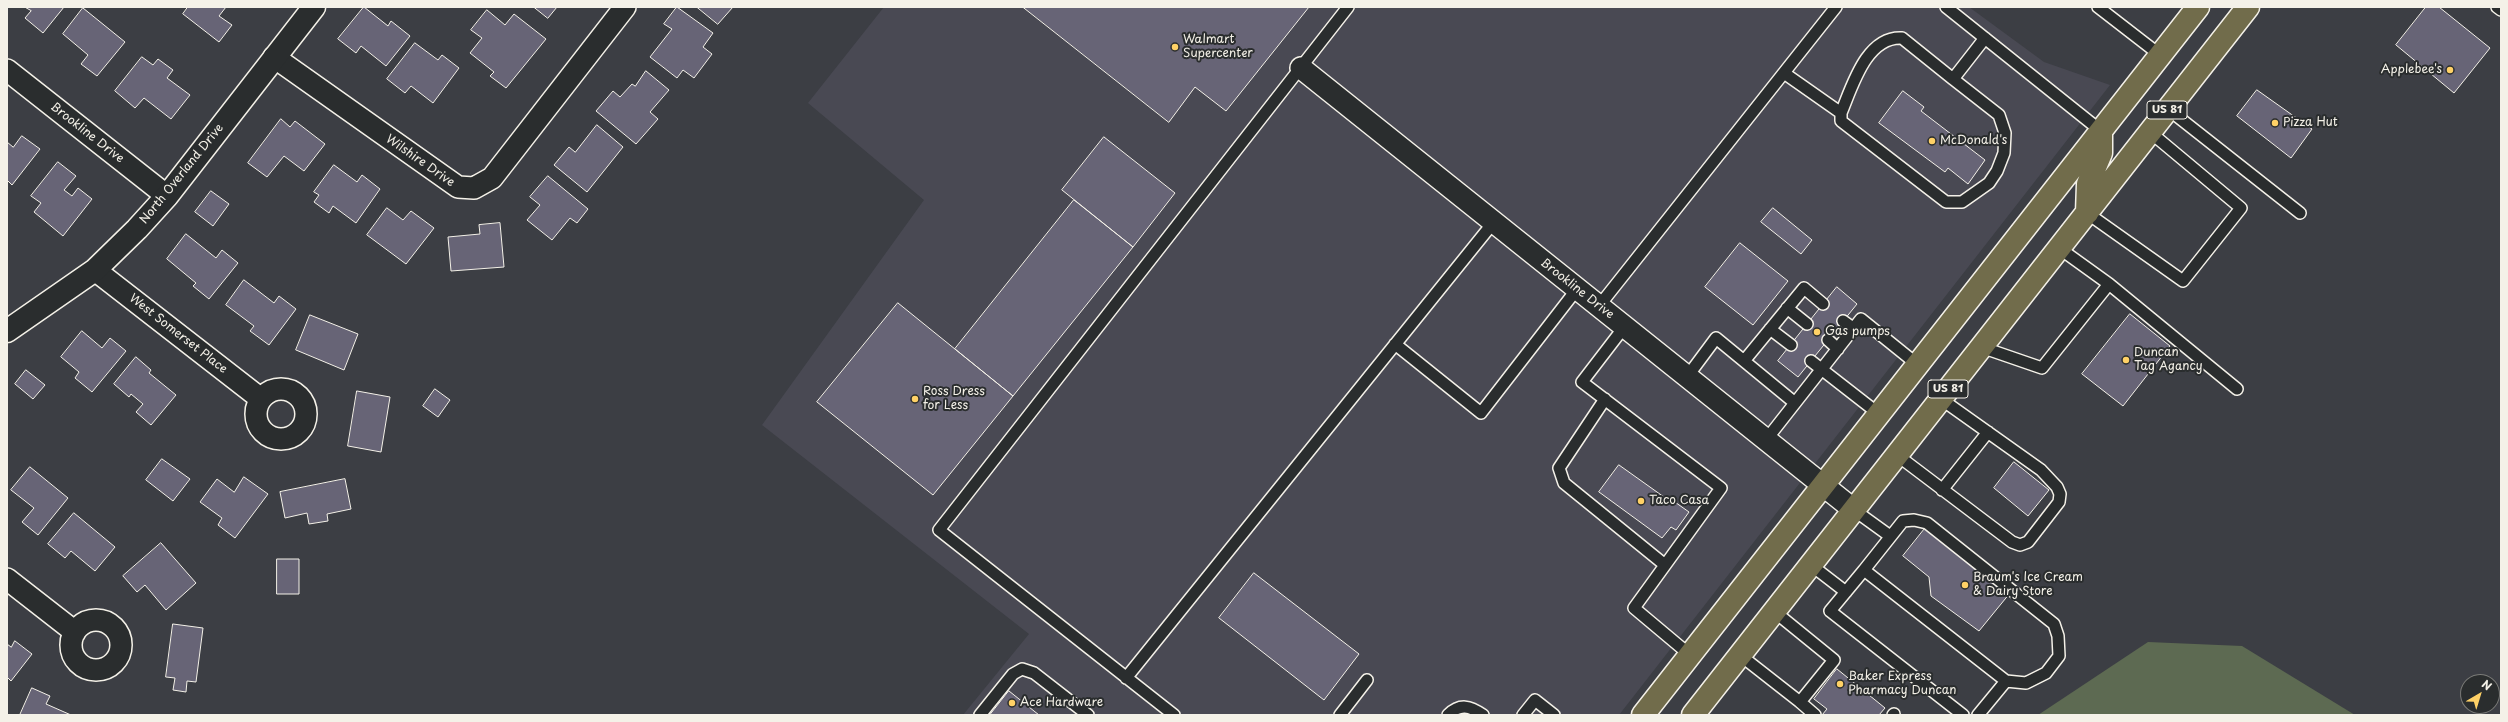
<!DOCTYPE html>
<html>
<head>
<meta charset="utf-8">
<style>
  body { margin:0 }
  #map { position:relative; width:2508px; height:722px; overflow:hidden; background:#3c3e44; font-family:"Playpen Sans",sans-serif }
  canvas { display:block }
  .frame { position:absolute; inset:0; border:8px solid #f4f1e8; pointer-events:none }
  .north { position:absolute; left:2460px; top:674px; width:40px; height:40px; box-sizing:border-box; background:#2a2d2e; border:1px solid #7b7b78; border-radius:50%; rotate:38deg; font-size:11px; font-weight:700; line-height:16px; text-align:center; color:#f4f1e8 }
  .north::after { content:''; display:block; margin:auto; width:14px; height:18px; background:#ffd166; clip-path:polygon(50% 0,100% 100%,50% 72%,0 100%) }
</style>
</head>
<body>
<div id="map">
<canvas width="2508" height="722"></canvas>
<div class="frame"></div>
<div class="north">N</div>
</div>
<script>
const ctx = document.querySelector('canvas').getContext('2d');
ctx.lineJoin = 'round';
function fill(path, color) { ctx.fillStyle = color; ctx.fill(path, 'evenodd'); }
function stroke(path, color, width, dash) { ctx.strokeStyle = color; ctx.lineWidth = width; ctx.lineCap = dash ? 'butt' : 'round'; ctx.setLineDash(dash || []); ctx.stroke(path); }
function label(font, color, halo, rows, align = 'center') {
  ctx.font = font + ' "Playpen Sans",sans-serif'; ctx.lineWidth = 4; ctx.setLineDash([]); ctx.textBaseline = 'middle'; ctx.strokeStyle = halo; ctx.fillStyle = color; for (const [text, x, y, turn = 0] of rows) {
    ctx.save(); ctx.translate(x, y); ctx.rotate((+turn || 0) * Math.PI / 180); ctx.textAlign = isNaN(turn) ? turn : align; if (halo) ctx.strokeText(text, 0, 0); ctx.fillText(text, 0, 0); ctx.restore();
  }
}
fill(new Path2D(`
  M884,7H1969L2044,62L2110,85L1619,715H963L1029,634L762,425L924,200L808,103Z`), '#494953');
fill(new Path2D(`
  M2148,642L2242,646L2355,715H2038Z`), '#5d6a52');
const building = new Path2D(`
  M25,7H64L43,33L25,18L31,11Z
  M188,7H226L219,16L232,25L219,42L183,14Z
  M364,7L388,26L391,21L410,36L386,66L361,46L356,53L338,39Z
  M534,7H557L548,18Z
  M677,7L713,33L703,47L712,54L694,78L683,70L677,78L650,57L672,29L664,24Z
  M697,7H733L718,24Z
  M1023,7H1309L1226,111L1195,87L1169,122Z
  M2426,7H2439L2490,48L2454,93L2396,45Z
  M83,8L125,42L97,76L81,64L88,55L63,34Z
  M487,10L505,25L514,14L546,39L506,88L490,76L494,72L470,53L482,38L471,30Z
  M415,43L438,60L442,55L459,68L433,103L411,86L405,93L387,79Z
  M142,57L153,65L158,59L173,70L167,78L190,95L171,119L144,98L135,108L115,91Z
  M646,71L669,90L650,112L658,119L636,144L596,111L613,91L620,97L632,84L635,86Z
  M2257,90L2312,129L2291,158L2237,116Z
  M1903,91L1924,107L1921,111L1985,160L1968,184L1948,168L1945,172L1879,123Z
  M281,119L290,127L295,121L325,144L304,171L284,156L267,177L248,163Z
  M597,125L623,147L587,192L554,165L569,147L575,152Z
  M22,136L40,149L12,185L7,180V142L13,147Z
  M1104,137L1175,193L1133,247L1062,190Z
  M58,162L76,176L64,190L72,196L78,188L92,199L63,236L34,212L41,203L31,196Z
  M334,165L357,182L362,175L380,189L356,223L333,206L329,213L314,202L319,195L314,192Z
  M548,176L588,209L577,223L570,218L552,240L527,220L540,205L530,197Z
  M211,191L229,204L213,226L195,212Z
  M1074,200L1133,247L1013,396L955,349Z
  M387,208L403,220L411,211L434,228L406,264L367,235Z
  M1773,208L1812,240L1801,254L1761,222Z
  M500,223L504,267L451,271L448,237L480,234L479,225Z
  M186,234L216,258L222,250L238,263L209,299L193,286L196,283L167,259Z
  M1740,243L1788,281L1753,325L1705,287Z
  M244,280L274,303L279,296L296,309L269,345L250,331L254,326L226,305Z
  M1837,287L1857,304L1798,377L1778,361Z
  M898,303L1013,396L933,495L817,402Z
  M2130,314L2170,346L2123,406L2082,374Z
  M310,315L358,334L344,370L296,350Z
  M82,331L102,348L110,338L126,351L92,392L75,378L79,372L61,357Z
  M136,357L151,370L149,373L176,395L151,425L136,412L143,404L131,394L129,397L114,384Z
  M26,370L45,385L33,399L15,384Z
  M435,389L450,400L438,417L423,406Z
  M357,391L390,397L381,452L348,446Z
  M162,459L190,479L173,501L146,480Z
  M2014,462L2049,490L2028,516L1994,488Z
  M1619,465L1671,502L1672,500L1689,512L1676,530L1671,527L1662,538L1599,492Z
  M30,467L68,498L38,535L22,522L34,508L11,490Z
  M244,477L268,494L235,538L218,525L222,518L200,502L217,479L234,492Z
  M345,479L351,509L327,514L328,521L309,524L307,513L285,518L280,492Z
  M74,513L115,547L95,571L71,551L65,558L48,544Z
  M1927,526L2010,593L1979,631L1931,596L1929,577L1903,556Z
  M161,543L196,583L166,610L145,585L137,592L123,576Z
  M277,559H299V594H277Z
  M1254,573L1359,654L1324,700L1219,618Z
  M173,624L203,628L196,682L187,681L186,692L173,690L175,678L166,677Z
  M15,641L32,654L11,681L7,677V644L11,647Z
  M1837,669L1885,708L1879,715H1822L1827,709L1814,699Z
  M32,688L50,696L46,704L71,715H20Z
  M1009,691L1039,715H990Z`);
fill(building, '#676476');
stroke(building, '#f4f1e8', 1);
const lane = new Path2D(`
  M1946,7L2101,131
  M2098,7L2160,55
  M2497,7L2501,10
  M1784,73L1841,113
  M1953,79L1999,115L2005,133L2004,153L1997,171L1989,183L1962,202H1946L1841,121V113C1852,87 1866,36 1902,38L1953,79L1985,38
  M2168,109L2300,213
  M2087,213L2183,281L2241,208L2150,132
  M2109,284L2237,389
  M1599,306L1836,7
  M1787,308L1807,324
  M1843,321L1854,329
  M1625,326L1582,382L1721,488L1634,608L1690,655
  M1770,329L1791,345
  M1828,340L1838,349
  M1395,344L1481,413L1577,289
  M1981,347L2042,368L2109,284L2059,248
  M1744,361L1804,288L1823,304
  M1811,361L1879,414
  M1687,377L1716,338L1795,403
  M1605,399L1559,468L1564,483L1665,565
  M1766,440L1861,319L1918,365
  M1897,455L2012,542L2020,545L2028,542L2059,502L2060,494L2057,487L2041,470L1941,399
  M1942,490L1988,432
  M1854,510L1890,536
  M1914,520L1927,523L2054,624L2058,636L2059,656L2046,673L2026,683L2006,681L1864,570L1903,521Z
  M1811,565L1846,592
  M1864,570L1830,611L1963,715
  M1740,655L1800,702L1834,660L1775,612
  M1126,678L1493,223
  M1800,702L1815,715
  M980,715L1013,674L1022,669L1034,673L1088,715
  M1174,715L939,530L1348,7
  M1340,715L1367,680
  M1448,715C1460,703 1470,706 1483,715
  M1523,715L1535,700L1554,715
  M1893,715L1894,714
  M1978,715L2006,681`);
const street = new Path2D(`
  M274,57L458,187L474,188L492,178L625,7
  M1301,68L1854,510
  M7,70L167,196
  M95,270L261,399
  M256 414a25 25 0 1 1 50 0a25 25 0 1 1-50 0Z
  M7,579L75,632
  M71 645a25 25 0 1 1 50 0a25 25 0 1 1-50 0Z`);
const secondary = new Path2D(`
  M7,331L95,270L137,229L167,196L314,7`);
const primary = new Path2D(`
  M2087,213L2088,184L2101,153V131
  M1643,715L2198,7
  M1693,715L2248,7`);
stroke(lane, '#f4f1e8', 14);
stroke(street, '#f4f1e8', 24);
stroke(secondary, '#f4f1e8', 25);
stroke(primary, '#f4f1e8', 25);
stroke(lane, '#2a2d2e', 11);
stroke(street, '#2a2d2e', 21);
stroke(secondary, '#2a2d2e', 22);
stroke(primary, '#716c4b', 22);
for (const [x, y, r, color] of [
  [1175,47,4,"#ffd166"],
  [2450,70,4,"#ffd166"],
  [2275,123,4,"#ffd166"],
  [1932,141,4,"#ffd166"],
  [1817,332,4,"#ffd166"],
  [2126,360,4,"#ffd166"],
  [915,399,4,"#ffd166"],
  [1641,501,4,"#ffd166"],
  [1965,585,4,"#ffd166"],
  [1840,684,4,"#ffd166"],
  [1012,703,4,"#ffd166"]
]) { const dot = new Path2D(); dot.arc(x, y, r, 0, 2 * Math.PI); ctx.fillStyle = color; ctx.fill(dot); stroke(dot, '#2a2d2e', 1.5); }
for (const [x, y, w] of [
  [2167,110,40],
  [1948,389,40]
]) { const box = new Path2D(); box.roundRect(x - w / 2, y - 9, w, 18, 3); ctx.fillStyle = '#2a2d2e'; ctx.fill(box); stroke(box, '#f4f1e8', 1); }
label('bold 11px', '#f4f1e8', null, [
  ["US 81",2167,110],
  ["US 81",1948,389]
]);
label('12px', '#f4f1e8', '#2a2d2e', [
  ["Walmart",1183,40],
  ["Supercenter",1183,54],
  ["Applebee's",2442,70,"right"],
  ["Pizza Hut",2283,123],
  ["McDonald's",1940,141],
  ["Gas pumps",1825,332],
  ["Duncan",2134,353],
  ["Tag Agancy",2134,367],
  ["Ross Dress",923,392],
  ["for Less",923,406],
  ["Taco Casa",1649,501],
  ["Braum's Ice Cream",1973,578],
  ["& Dairy Store",1973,592],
  ["Baker Express",1848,677],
  ["Pharmacy Duncan",1848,691],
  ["Ace Hardware",1020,703]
], 'left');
label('12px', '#f4f1e8', '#2a2d2e', [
  ["Brookline Drive",87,133,38],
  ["Wilshire Drive",420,161,35],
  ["North Overland Drive",182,174,-51],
  ["Brookline Drive",1577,289,38],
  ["West Somerset Place",178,334,38]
]);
</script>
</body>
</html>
